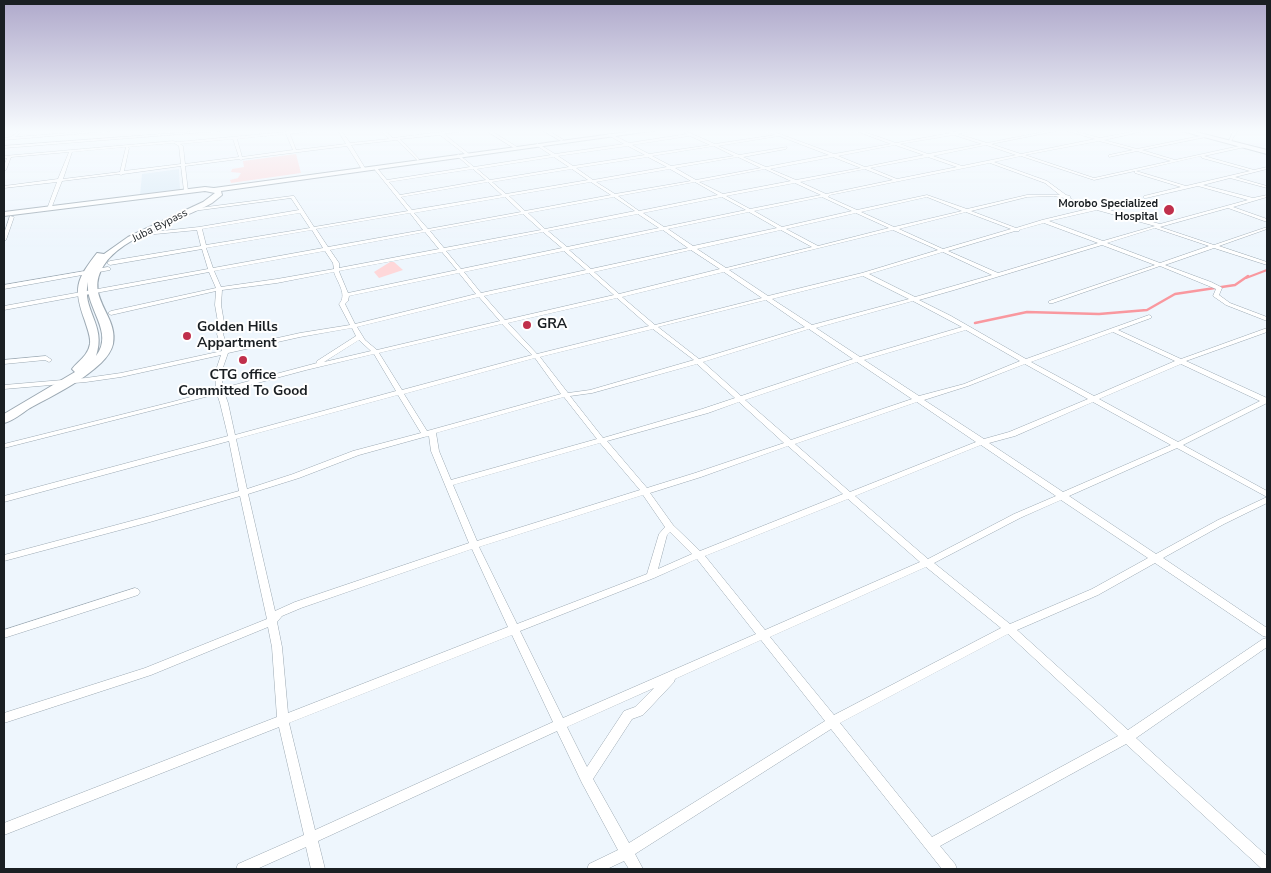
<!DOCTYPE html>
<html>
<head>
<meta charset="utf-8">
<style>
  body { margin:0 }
  #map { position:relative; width:1271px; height:873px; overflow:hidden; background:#eef6fd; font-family:"Nunito Sans",sans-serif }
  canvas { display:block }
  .frame { position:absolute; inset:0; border:5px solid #1a1f23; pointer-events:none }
</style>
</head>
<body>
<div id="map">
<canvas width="1271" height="873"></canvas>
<div class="frame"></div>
</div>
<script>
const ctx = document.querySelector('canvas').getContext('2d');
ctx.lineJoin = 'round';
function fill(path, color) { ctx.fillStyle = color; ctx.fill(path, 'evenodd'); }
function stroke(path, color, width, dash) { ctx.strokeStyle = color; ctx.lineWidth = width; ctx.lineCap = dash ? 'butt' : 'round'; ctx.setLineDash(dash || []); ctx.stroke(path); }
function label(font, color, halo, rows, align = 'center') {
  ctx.font = font + ' "Nunito Sans",sans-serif'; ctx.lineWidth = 4; ctx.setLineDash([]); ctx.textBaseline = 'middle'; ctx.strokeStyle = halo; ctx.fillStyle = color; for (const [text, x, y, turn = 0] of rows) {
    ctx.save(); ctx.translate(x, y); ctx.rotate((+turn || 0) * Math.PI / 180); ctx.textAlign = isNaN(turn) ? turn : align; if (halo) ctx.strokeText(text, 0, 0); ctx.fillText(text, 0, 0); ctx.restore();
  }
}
fill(new Path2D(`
  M179,169L180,190L140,195L142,174Z`), '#daebf7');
fill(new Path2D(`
  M296,154L301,173L231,183L230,180L238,178L241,173L231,172L232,169L244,167L243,161Z
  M390,262H394L403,270L379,278L374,272Z`), '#fed7d9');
stroke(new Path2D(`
  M1246,278L1267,270`), '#f9989f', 2);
stroke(new Path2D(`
  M975,323L1027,312L1099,314L1147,310L1175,294L1235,285L1248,276`), '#f9989f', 2.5);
const minor = new Path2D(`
  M4,130H15L4,132Z
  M20,130H24L15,137L106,130H122L4,140V138L11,137Z
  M215,130H232L4,148V146Z
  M306,130H320L290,134L296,150L346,144L338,131L340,130H341L350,143L389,139L380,130H384L393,138L440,132L470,130L444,134L469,154L466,155L440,135L400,139L419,159L418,161L397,140L351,145L365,168L363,169L361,168L347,146L243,159L241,160L239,159L185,166L188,191L186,192L184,191L181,166L123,174L121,175L119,174L62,181L51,209L49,210L47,209L57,182L4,188V186L58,179L69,152L11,157L6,170L4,171V166L7,158H4V156L173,141L177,142ZM286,134L293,150L242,157L237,139ZM233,139L239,157L185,164L183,146L180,144ZM174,143L179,146L181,164L124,171L129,148L128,147ZM126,147L120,172L63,179L72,152Z
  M485,130H490L517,147L514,148Z
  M542,130H547L564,140L561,141Z
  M678,130H683L715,144L775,135L764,130H769L834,154L891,144L853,130H859L896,143L950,133L941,130H947L954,132L975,130L958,134L987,143L1053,130H1061L991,144L1021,154L1095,139L1064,130H1070L1100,138L1141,130H1149L1104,140L1137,149L1205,135L1206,137L1142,150L1175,160L1244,145L1245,147L1204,156L1254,170L1267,167V169L1235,177L1267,186V188L1230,178L1203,185L1253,198L1267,195V197L1233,207L1267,219V222L1228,208L1160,227L1214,245L1267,227V229L1219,246L1267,262V265L1214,248L1165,265L1211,282L1221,287L1222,288L1219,295L1230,303L1267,317V321L1226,305L1213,296L1216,289L1160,266L1053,303H1049V301L1155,265L1102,245L954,290L919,300L951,316L1026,359L1149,315L1151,316V318L1118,330L1181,359L1267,328V332L1186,361L1267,398V403L1183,445L1267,491V497L1177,448L1069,496L1156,554L1218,520L1267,497V503L1224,524L1163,558L1267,628V637L1263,636L1155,563L1098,595L1017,630L1128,730L1263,639L1267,638V647L1136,738L1267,856V869H1262L1126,744L940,846L955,864L957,869H942L831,729L635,854L643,869H629L624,861L607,869H587L589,864L618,850L582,783L557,731L318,841L325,869H311L306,847L257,869H236L238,864L304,835L279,727L4,835V823L277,717L272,647L268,627L151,675L4,723V713L145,668L267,619L240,496L150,522L4,561V555L150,516L239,491L229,441L4,502V496L228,436L220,403L217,394L4,448V444L172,402L216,390L215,373L221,355L121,377L86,382L4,389V385L86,378L121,373L222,351L217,334L219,328L215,305L216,291L111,315L108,313L111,311L216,288L209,272L4,310V306L208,269L202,249L110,265L107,263L110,261L201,246L197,230L145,235H143V233L199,227L299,210L291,198L193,211H191V209L292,196H294L314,227L408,211L375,170V168H377L387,180L470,167L457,156L458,154L474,167L551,155L536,145L537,143L555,154L624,144L608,135L609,133L629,143L687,134ZM954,135L982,144L928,154L900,144ZM690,136L710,145L649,154L632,145ZM779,136L829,155L766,167L743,157L786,149L787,147L739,155L718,146ZM1099,141L1133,150L1109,155V157L1137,151L1171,161L1094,178L1025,155ZM895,145L924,155L865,167L838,156ZM986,145L1016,155L962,166L933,156ZM628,146L645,155L573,166L558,156ZM714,146L734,156L671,166L652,156ZM1021,156L1094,180L1135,171V173L1181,187L1144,196V198H1146L1198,186L1248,200L1160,224L1073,200L1070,198V196L1066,195L1047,181L994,162ZM1201,156L1202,158L1250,171L1186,186L1136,171ZM554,157L569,167L490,180L477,169ZM648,157L667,167L593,180L576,168ZM738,157L761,168L696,180L675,168ZM833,157L861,168L796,180L770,169ZM928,157L957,167L897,179L870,168ZM990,163L1045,183L1060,195H1027L967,209L927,195L857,210L828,197L830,195ZM473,169L486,180L400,195L389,182ZM572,169L588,180L506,194L492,182ZM670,169L691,181L615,194L596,182ZM765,169L791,181L723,194L699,182ZM865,169L893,180L826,194L800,182ZM488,182L502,195L412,210L401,197ZM591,182L611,195L525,211L509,196ZM695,182L718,195L639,211L618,196ZM795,183L821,195L750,209L726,196ZM1054,196L1064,198L1069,202L1092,208L1042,220L1016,228L971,211L1027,197ZM505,197L521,212L428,229L414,213ZM614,197L635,211L545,229L528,213ZM722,197L746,210L664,227L643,213ZM822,197L852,211L782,227L754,211ZM927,197L962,211L894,227L861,212ZM1097,210L1155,226L1103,241L1049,221ZM749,212L777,228L693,246L668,229ZM966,212L1011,229L943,249L899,229ZM300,213L310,228L206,245L202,229ZM410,213L423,230L328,247L316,229ZM856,213L889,228L818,246L786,229ZM523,214L541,230L444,248L430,231ZM638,214L659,228L567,247L548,231ZM1044,223L1098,243L998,273L948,251L1015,231H1019V230ZM1155,228L1209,246L1160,263L1107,243ZM312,230L323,248L213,268L206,248ZM663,230L688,248L591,269L569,250ZM781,230L812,247L726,268L697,249ZM893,230L938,250L862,273L768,296L729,270ZM425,232L439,249L339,268V263L330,250ZM543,232L562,248L461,269L446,251ZM691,250L720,269L619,294L594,272ZM325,251L333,263L334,269L277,279L221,287L214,271ZM564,251L586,270L481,293L464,272ZM442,252L457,270L348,293L340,274L339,271ZM943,252L992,275L915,297L869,274ZM334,272C337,282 348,295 339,304L350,325L300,333L228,349L223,334L225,328L221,305L222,290L277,283ZM724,272L762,298L655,325L622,297ZM459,273L476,294L355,324L345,304L348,301L349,296ZM589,273L614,295L505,320L484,296ZM863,276L909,299L812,325L772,299ZM479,297L500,321L377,350L365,340L357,327ZM617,298L649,326L537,354L508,323ZM766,300L805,327L699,359L658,327ZM913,301L962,327L860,357L816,328ZM502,324L532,355L402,390L379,353ZM352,328L356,336L317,361L316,362L317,363L223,388L221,373L228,353L300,337ZM653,329L694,360L590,390L568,393L540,357ZM809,329L853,359L741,396L703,362ZM966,330L1020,361L964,384L919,396L864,360ZM1113,332L1175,361L1094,396L1031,362ZM359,340L371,351L324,362ZM374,354L396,391L235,435L228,403L224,392L306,370ZM535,358L561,394L427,431L404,394ZM857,362L912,399L791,440L745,400ZM697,364L735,398L702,409L603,438L570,396L592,393ZM1025,364L1088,399L1009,432L984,439L924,400L968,386ZM1181,364L1260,401L1178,442L1099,399ZM398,395L421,433L353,451L293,474L247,489L236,439ZM564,397L597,439L451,480L439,451L436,433ZM739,402L784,443L695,473L647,488L607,441L708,413ZM917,402L976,442L850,492L795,444ZM1093,402L1171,445L1063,492L989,443L1015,436ZM429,436L431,451L469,543L295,602L275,611L248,494L299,478L359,455L424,437ZM600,443L640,490L477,541L453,485ZM981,445L1056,496L1014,514L928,559L855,496ZM788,446L843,494L700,551L673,525L650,493L701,477ZM643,495L665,527L659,534L647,574L517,624L479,547ZM848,499L920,562L765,630L705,556ZM1061,500L1148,558L1092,589L1010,624L934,563L1020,518ZM670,532L692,554L658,569L667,535ZM472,549L508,627L288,713L282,647L277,622L282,616L301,608ZM697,559L756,634L563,718L520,631L654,578ZM926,567L1001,628L834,715L770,637ZM1008,634L1118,736L932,837L840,723ZM512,635L553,722L315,830L289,723ZM761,640L825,721L629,843L593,779L632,719L643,715L674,682L675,679ZM654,688L635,707L624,711L587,767L567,727Z
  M1234,130H1238L1230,143H1228Z
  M10,216L14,217L6,240L4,241V234Z
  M108,267L110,268V270L4,289V285Z
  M46,356L52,360L51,361L49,362L45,360L4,364V360Z
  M135,588L138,589L140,592L138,595L4,638V630Z`);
const primary = new Path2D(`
  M642,130H658L221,191L222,195L212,203C182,220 122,236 104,265C83,297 119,315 113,344C111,352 106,358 101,363C81,382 54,395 30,408C22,413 13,421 4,423V414L75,372L72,369C78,361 88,356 90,344C91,337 87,328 85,321C73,288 76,280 97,253L104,254L128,237L203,202L215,193L205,191L4,216V212L205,187L214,188ZM88,282C85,308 115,332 96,356C107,325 81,310 88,282Z
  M1178,130H1188L1267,150V154Z`);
stroke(minor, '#9ca9b3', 1);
stroke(primary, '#9ca9b3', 2);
fill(minor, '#fff');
fill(primary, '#fff');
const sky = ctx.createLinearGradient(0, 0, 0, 252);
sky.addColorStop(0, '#afa9cb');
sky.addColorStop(0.52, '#f7fbfe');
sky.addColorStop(1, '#f7fbfe00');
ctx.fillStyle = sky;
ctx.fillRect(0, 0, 1271, 252);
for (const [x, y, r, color] of [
  [1169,210,6,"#c02f4b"],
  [527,325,5,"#c02f4b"],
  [187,336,5,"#c02f4b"],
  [243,360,5,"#c02f4b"]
]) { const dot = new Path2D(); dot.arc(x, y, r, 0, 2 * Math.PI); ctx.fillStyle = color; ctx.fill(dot); stroke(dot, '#fff', 2); }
label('bold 11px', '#1a1f23', '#fff', [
  ["Morobo Specialized",1158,204],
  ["Hospital",1158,217]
], 'right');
label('11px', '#1a1f23', '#fff', [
  ["Juba Bypass",160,226,-27]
]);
label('bold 14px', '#1a1f23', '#fff', [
  ["GRA",537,325],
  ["Golden Hills",197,328],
  ["Appartment",197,344],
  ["CTG office",243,376,"center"],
  ["Committed To Good",243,392,"center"]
], 'left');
</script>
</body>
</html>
